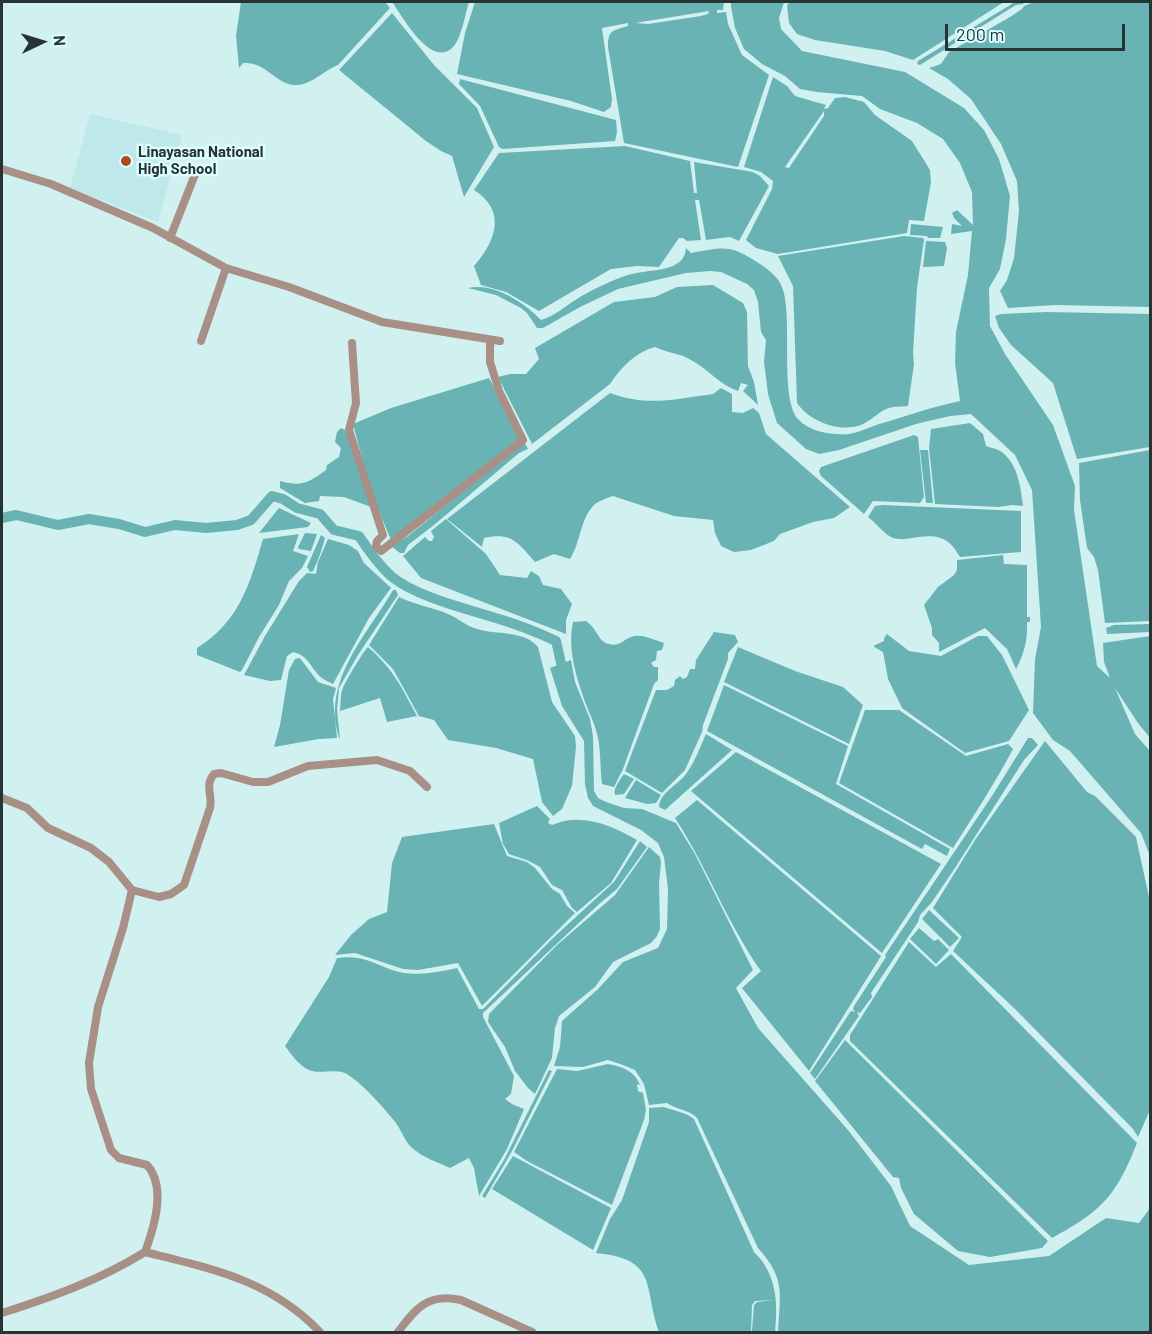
<!DOCTYPE html>
<html>
<head>
<meta charset="utf-8">
<style>
  body { margin:0 }
  #map { position:relative; width:1152px; height:1334px; overflow:hidden; background:#d1f1f1; font-family:Barlow,sans-serif }
  canvas { display:block }
  .frame { position:absolute; inset:0; border:3px solid #273434; pointer-events:none }
  .north { position:absolute; left:12px; top:12px; width:60px; height:60px; -webkit-text-stroke:4px #defeff; paint-order:stroke; rotate:86deg; font-size:16px; font-weight:700; line-height:24px; text-align:center; color:#273434 }
  .north::after { content:''; display:block; margin:auto; width:21px; height:27px; background:#273434; clip-path:polygon(50% 0,100% 100%,50% 72%,0 100%) }
  .scale { position:absolute; left:945px; top:24px; width:180px; height:27px; box-sizing:border-box; border:3px solid #273434; border-top:0; padding-left:8px; font-size:18px; line-height:21px; white-space:nowrap; color:#273434; -webkit-text-stroke:4px #defeff; paint-order:stroke }
</style>
</head>
<body>
<div id="map">
<canvas width="1152" height="1334"></canvas>
<div class="frame"></div>
<div class="north">N</div>
<div class="scale">200 m</div>
</div>
<script>
const ctx = document.querySelector('canvas').getContext('2d');
ctx.lineJoin = 'round';
function fill(path, color) { ctx.fillStyle = color; ctx.fill(path, 'evenodd'); }
function stroke(path, color, width, dash) { ctx.strokeStyle = color; ctx.lineWidth = width; ctx.lineCap = dash ? 'butt' : 'round'; ctx.setLineDash(dash || []); ctx.stroke(path); }
function label(font, color, halo, rows, align = 'center') {
  ctx.font = font + ' Barlow,sans-serif'; ctx.lineWidth = 5; ctx.setLineDash([]); ctx.textBaseline = 'middle'; ctx.strokeStyle = halo; ctx.fillStyle = color; for (const [text, x, y, turn = 0] of rows) {
    ctx.save(); ctx.translate(x, y); ctx.rotate((+turn || 0) * Math.PI / 180); ctx.textAlign = isNaN(turn) ? turn : align; if (halo) ctx.strokeText(text, 0, 0); ctx.fillText(text, 0, 0); ctx.restore();
  }
}
fill(new Path2D(`
  M90,114L182,135L158,222L70,188Z`), '#bee8e9');
fill(new Path2D(`
  M241,2H385L390,8L338,65C324,70 311,86 295,85C275,84 266,61 243,63L239,68L236,36Z
  M392,2H469C466,12 461,38 454,46C432,71 403,17 392,2Z
  M475,2H724L723,10H717V13L726,12L728,24L742,55L769,75L738,167L624,143L608,47C608,29 613,31 628,26V23L602,28L612,99L611,107L604,112L571,101L457,74L465,33ZM709,11L708,14L701,16L648,24L635,23Z
  M731,2H784L779,18L781,29L802,51L905,72L964,108L984,130L999,159L1010,196L1006,239L1000,269L989,288L990,326L1005,354L1053,425L1075,486L1074,510L1097,666L1110,678L1104,662L1103,643L1150,636V738L1138,723L1115,688L1135,734L1150,751V856L1141,833L1070,751L1053,740L1033,713L1035,659L1041,627L1032,490L1015,455L971,414L950,416L916,424L839,450L819,454L806,449L777,423L768,394L764,362L766,340L761,332L758,302L754,290L747,284L721,272L710,271L686,273L618,289L580,307L543,328H537L527,313L521,308L496,295L468,288C494,282 525,303 541,320C555,316 565,306 577,299C591,290 616,278 632,274C649,269 685,273 686,248L691,253C725,247 730,244 760,264C769,270 780,278 783,290C793,320 779,401 799,420C807,429 825,434 837,434C852,436 863,430 876,425C904,417 931,407 960,401L955,363L956,332L968,275L972,231L951,234L952,224L962,226L954,218L952,213L957,210L973,225L972,192L960,163L943,139L917,123L880,109L862,96L817,92L800,89L785,76L762,64L744,49L735,28L731,7Z
  M790,2H1004L913,60L885,51L815,40L797,34L789,23L787,5Z
  M1015,2H1025L1023,4L1016,5L920,65L917,64L918,61Z
  M1034,2H1150V307L1055,305L1008,308L1000,291L1007,280L1014,258L1019,211L1017,181L1001,144L971,99L948,79L929,68L941,64L949,52L1010,17L1022,9L1024,6Z
  M392,13L434,65L477,108L494,147L464,197L452,156L441,151L426,141L339,70Z
  M773,77L787,86L795,96L826,105L824,109L828,108L835,98L845,97L864,102L875,115L912,141L930,170L931,182L924,221L909,220L907,233L778,254L756,248L746,240L772,189L773,181L761,172L744,167ZM824,111V116L789,168L785,167Z
  M460,79L616,120L617,132L615,141L503,149L499,147L480,106L459,84Z
  M625,146L690,161L694,193H697L694,162L753,172L760,176L769,186L739,241L730,237L706,240L699,200H695L701,240L687,241L683,238H679L659,267L637,266L611,269L539,311L506,292L481,285L474,266C496,241 507,211 474,190L499,153Z
  M911,224L943,227L940,238H928L927,236L910,235Z
  M904,236L923,238L924,240L917,288L913,353L914,364L908,406C902,407 895,406 889,408C879,411 871,421 861,425C839,433 809,421 797,403L793,286L778,256Z
  M926,241L945,242L947,248L944,266L923,267Z
  M713,285L743,303L747,312L748,366L754,382L758,405L743,391L748,385L741,383L738,391C720,385 708,369 691,360C680,353 667,353 655,347C636,352 621,367 610,384L532,444L498,377L510,374H526L539,359L535,348L614,302L655,297L677,287Z
  M1046,312L1150,314V447L1077,459L1053,383L1011,345L999,328L995,316L1001,314Z
  M489,378L521,438L391,540L371,492L353,424L391,408Z
  M721,388L732,394V412L743,413L753,408L759,413L766,434L850,507L834,518L813,522L780,534L774,541L751,550L734,552L721,546L715,533L713,520L674,516L613,496C607,498 599,501 595,504C580,518 581,542 570,559L554,554L535,562C518,543 512,532 484,538L482,547L447,519L610,393C648,407 674,399 713,394Z
  M970,423L983,434L986,446C991,448 999,449 1003,453C1018,465 1021,489 1023,506L1012,505L998,507L935,504L929,448L931,429Z
  M341,428L347,431L371,507L344,497L320,496L319,501L305,503L280,488V481C302,487 308,483 326,470L327,465L339,457L341,448L335,442L337,432Z
  M914,435L918,437L924,497L920,503L873,501L864,514L821,476L819,471L821,467Z
  M524,442L528,449L519,453L434,525L408,545L404,553H400L391,546L408,536Z
  M920,450H928L933,503H926Z
  M1150,450V621L1105,623L1098,570L1094,557L1087,548L1080,500L1079,463Z
  M883,505L1021,511V552L960,557C948,535 935,534 912,538C905,539 900,540 893,538C884,534 876,523 868,517L875,506Z
  M279,508L311,523L308,527L259,533Z
  M446,519L486,554L500,575L527,578L531,571L539,576L543,585L561,589L572,604L566,620V634L421,578L403,556L425,537L429,541H432L434,537L431,531Z
  M305,533L317,534L311,551L299,549L298,547Z
  M299,534L293,551L308,556L302,568L289,581L279,605L259,637L242,670L240,672L197,655V648C239,622 250,584 263,539Z
  M321,535L325,538C322,549 318,561 313,571L310,572L307,567Z
  M328,539L349,545L358,551L364,563L391,588L369,618L333,684C327,681 320,678 316,672C308,662 306,655 293,652L287,656L281,680L270,681L244,675L265,636L299,581L307,573L316,574L318,562Z
  M1003,555L1004,564L1027,565V617H1030V622H1027C1028,638 1024,655 1016,669L1007,649L985,628L939,652V643L932,635V628L924,605L938,587L954,575L957,570V560Z
  M393,590H396L398,595L358,655L339,688L337,709L340,740C320,682 366,637 393,590Z
  M399,597C415,605 432,607 448,614C458,618 466,626 477,629C496,635 524,630 538,647L552,702L575,736L576,747L572,786L562,809L553,816L542,802L533,759L496,748L448,740L434,720L419,716L393,669L369,645Z
  M586,621C597,628 598,642 609,644C619,647 623,640 631,637C641,633 654,640 664,643L662,650L657,651L656,660L651,663L654,667H658V680L654,684L623,769L614,787L602,784C600,769 601,753 598,738C596,727 591,717 587,707C577,680 567,650 573,622Z
  M1150,624V632L1107,634L1106,628L1114,625Z
  M714,632L735,635L738,642L728,653V659L703,725L702,732L685,770L662,793L625,771L656,690H667L674,686L675,680L680,676L683,679L687,677L690,669H695L696,660Z
  M887,634L909,651L941,656L978,636H987L1002,655L1029,710L1009,741L965,753L902,708L888,679L883,652L873,646L884,641V638Z
  M368,647C393,669 401,686 417,716L387,722L380,698L340,711C341,704 340,694 343,688C345,682 364,650 368,647Z
  M738,647L795,671L843,687L863,705L849,744L724,682Z
  M300,658L318,682L336,688L333,699L337,738L319,739L274,747L280,725L289,670L295,659Z
  M571,660L575,682L590,719L593,736L594,791L598,798L606,802L624,808L642,809L676,823L695,854L753,970L736,988L758,1028L848,1130L891,1186L910,1226L969,1265L1049,1256L1106,1218L1139,1223L1150,1208V1332H778C780,1294 786,1279 758,1248L697,1118C688,1109 677,1110 667,1103L649,1105L644,1084L635,1070L623,1065L608,1060L583,1067L554,1066L560,1047L562,1021L598,989L623,962L658,948L667,929L668,889L664,857L658,843L641,830L593,806L588,798L585,784L584,741L562,706L550,668Z
  M724,685L848,746L836,784L950,849L947,856L925,844L922,849L707,731Z
  M865,710H899L966,756L1008,744L1013,749C995,783 974,815 953,848L839,783Z
  M706,734L732,750L665,810L659,807C660,792 678,785 686,774C695,762 700,747 706,734Z
  M1028,738H1032L1038,745L1024,760L955,868L932,902L920,915L918,922L871,993L872,997L860,1013L857,1012L859,1016L815,1079L810,1073L851,1011L855,1012L853,1009L854,1006L886,957L885,955L992,796Z
  M1045,741L1087,792L1095,796L1136,837L1150,902V1110L1138,1137L1133,1129L1015,1009L953,951L962,937L933,908L975,840Z
  M736,752L941,864L882,953L691,791Z
  M624,774L634,779L624,794L615,795C613,788 620,780 624,774Z
  M636,780L661,795L656,803L647,804L625,798Z
  M697,800L881,956L809,1071L742,988L761,971C727,923 707,867 675,818Z
  M537,806L550,819L548,823L552,825C580,812 612,825 637,840L611,883L577,912L572,908L562,890L552,885L540,867L529,861L509,854L503,844L499,823Z
  M494,824L507,856L527,862L535,868L552,889L560,894L567,906L575,913L482,1006L458,963L418,970L403,969L355,953L335,955L351,935L369,919L387,912L392,863L402,837Z
  M640,841L647,847L617,889L598,905L483,1013V1017L514,1076L511,1094L505,1099L512,1104L524,1109L507,1149L479,1196L474,1168L469,1158L450,1168C437,1162 421,1157 410,1146C404,1139 401,1130 396,1123C381,1105 366,1087 347,1074C336,1067 319,1076 307,1069C298,1064 291,1054 285,1046L329,977L337,958C361,955 371,962 392,970C413,977 435,973 457,968L479,1009H483L553,938L614,882Z
  M649,847L660,857L661,863L659,883L660,929L657,936L651,943L613,962L595,987L559,1016L555,1028L552,1058L535,1094L528,1088L515,1071L505,1047L488,1022L489,1014L557,945L615,895Z
  M929,910L959,938L950,947L922,919Z
  M919,928L934,941L938,939L949,950L936,964L910,939Z
  M909,942L936,967L951,954L1137,1143C1116,1196 1102,1211 1052,1238L850,1041V1035Z
  M845,1040L1048,1241L1042,1248L990,1257L958,1251L914,1214L901,1188L899,1178L893,1177L815,1081Z
  M608,1064C621,1066 635,1071 640,1085L637,1084L638,1091L643,1093L646,1110L644,1120L612,1205L527,1161L514,1152L557,1069L577,1071Z
  M549,1070L552,1071L512,1151L485,1198L482,1196L504,1160Z
  M664,1107C674,1111 686,1112 694,1119L754,1252C777,1274 778,1303 775,1332L752,1331L754,1305L757,1302L773,1300L755,1301L752,1305L751,1332H659C643,1287 659,1259 596,1253L610,1219L622,1200L649,1122V1108Z
  M513,1156L611,1208L593,1250L492,1189Z`), '#69b3b5');
stroke(new Path2D(`
  M2,518L16,515L58,525L89,519L119,524L145,532L175,525L206,528L237,525L251,520L272,496L283,499L297,508L320,514L334,530L359,536C368,550 378,564 391,576C416,597 468,609 499,619C519,625 537,632 556,641L564,676`), '#69b3b5', 10);
stroke(new Path2D(`
  M2,169L51,184L153,228L226,268L289,287L382,322L500,341
  M170,238L196,172
  M201,341L226,268
  M352,343L356,403L349,430L383,535L377,541L376,546L381,551L523,440L499,391L490,362V340
  M2,798L27,808L48,828L91,848L109,862L132,890L159,897L171,894L184,885L210,808C213,795 204,786 214,774L221,773L253,782H268L308,766L377,760L410,771L427,787
  M145,1252C213,1269 270,1280 320,1332
  M2,1313C52,1297 100,1280 145,1252C154,1228 167,1187 147,1165L119,1158L111,1150L91,1089L89,1063L98,1007L123,928L132,890
  M398,1332C416,1308 428,1293 461,1300L532,1332`), '#a99087', 8);
for (const [x, y, r, color] of [
  [126,161,6,"#b14a22"]
]) { const dot = new Path2D(); dot.arc(x, y, r, 0, 2 * Math.PI); ctx.fillStyle = color; ctx.fill(dot); stroke(dot, '#defeff', 2); }
label('bold 15px', '#273434', '#defeff', [
  ["Linayasan National",138,152],
  ["High School",138,169]
], 'left');
</script>
</body>
</html>
